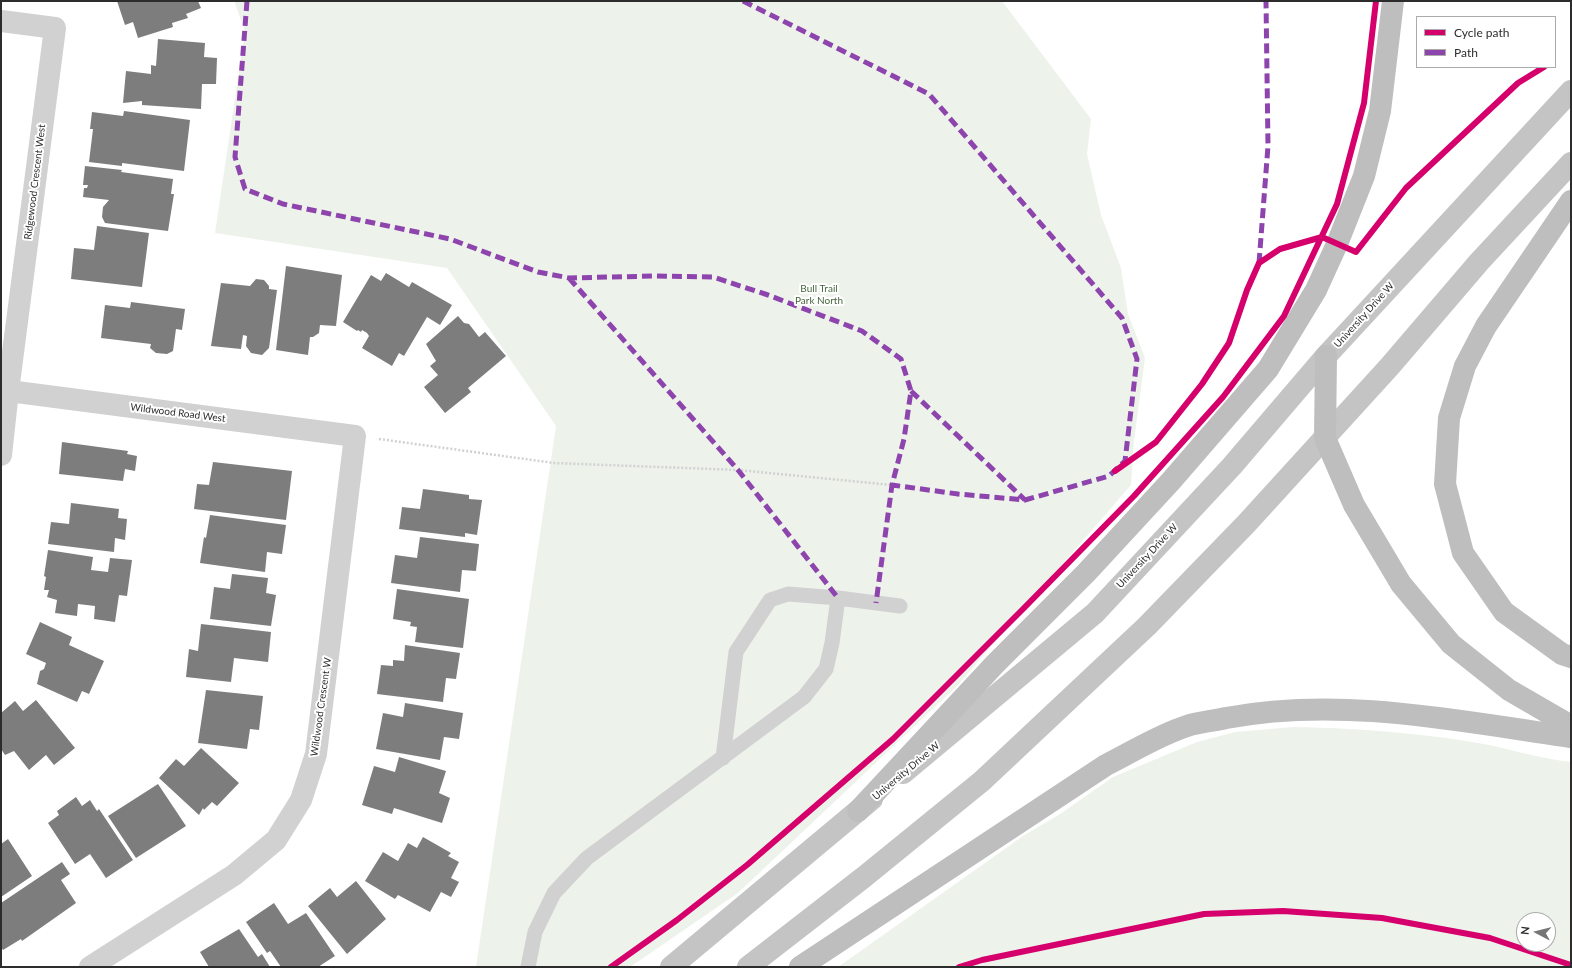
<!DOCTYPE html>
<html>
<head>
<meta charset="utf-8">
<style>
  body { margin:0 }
  #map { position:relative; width:1572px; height:968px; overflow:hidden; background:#fff; font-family:Lato,sans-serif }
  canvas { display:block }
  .frame { position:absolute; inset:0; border:2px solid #2c2c2c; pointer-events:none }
  .legend { position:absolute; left:1416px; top:16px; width:140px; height:52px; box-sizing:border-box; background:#fff; border:1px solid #ababab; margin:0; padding:5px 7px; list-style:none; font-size:12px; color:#2c2c2c }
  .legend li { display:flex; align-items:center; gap:8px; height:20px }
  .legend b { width:20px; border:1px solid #ababab }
  .north { position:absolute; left:1516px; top:912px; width:40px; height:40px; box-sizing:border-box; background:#fff; border:1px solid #ababab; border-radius:50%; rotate:277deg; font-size:11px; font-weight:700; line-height:16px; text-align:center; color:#2c2c2c }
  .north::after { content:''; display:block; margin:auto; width:14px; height:18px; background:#767676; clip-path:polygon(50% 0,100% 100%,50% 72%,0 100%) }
</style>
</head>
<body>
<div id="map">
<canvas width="1572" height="968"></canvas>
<div class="frame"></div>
<ul class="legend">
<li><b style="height:5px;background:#d6006c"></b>Cycle path</li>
<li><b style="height:5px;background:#8e44ad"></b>Path</li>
</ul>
<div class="north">N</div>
</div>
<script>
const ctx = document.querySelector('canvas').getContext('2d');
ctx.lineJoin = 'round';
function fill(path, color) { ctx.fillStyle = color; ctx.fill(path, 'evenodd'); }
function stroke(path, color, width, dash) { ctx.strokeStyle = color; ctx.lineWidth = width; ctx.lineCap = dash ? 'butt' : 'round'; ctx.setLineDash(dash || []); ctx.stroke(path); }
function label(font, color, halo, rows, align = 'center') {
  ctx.font = font + ' Lato,sans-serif'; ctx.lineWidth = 4; ctx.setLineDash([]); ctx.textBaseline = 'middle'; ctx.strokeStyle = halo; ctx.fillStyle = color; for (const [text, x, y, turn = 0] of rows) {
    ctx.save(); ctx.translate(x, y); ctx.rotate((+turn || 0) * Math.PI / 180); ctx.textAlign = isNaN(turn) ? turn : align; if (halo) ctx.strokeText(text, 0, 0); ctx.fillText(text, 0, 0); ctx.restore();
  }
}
fill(new Path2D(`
  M234,1H1002L1091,119L1087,154L1101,215L1121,268L1128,314L1145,358L1134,441L1131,485L957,686L738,893L630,967H476L556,426L447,268L215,233L245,31Z
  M1293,727C1351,728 1409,732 1466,741C1502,746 1535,758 1571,762V967H838L1023,836L1060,814L1113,777L1197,742L1235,732ZM1524,920H1548V944H1524Z`), '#edf3eb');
fill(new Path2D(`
  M117,1H198L201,8L186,14L188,18L172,23L173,27L138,38L133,22L125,25Z
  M158,39L205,43L204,57L217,58L216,84H202L201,109L142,105V101L123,103L126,71L151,74V65L156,66Z
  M124,111L190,120L184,171L122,163V166L89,162L93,129H90L92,112L123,116Z
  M85,166L122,170L121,172L173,179L171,194H174L168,231L105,223L102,217L103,207L109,200L83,197L84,188H87L88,185H83Z
  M97,226L149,233L142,287L71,279L74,248L94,250Z
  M286,266L342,275L336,326L320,325L319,333L313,337H310L308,355L276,350Z
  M386,273L409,287L412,282L452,305L440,325L427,317L404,356L399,353L392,366L362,348L369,336L367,333L362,330L361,332L358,330L357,331L343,322L371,275L381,281Z
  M256,279L264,280L269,286V289L277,290L269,348L262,355L251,353L246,346L247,336L243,335L241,349L211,346L221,283L250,286Z
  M131,302L185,309L182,330L176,329L173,351L167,354L156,353L150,348L151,344L101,338L105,305L130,308Z
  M458,316L464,323L469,324L479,337L485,332L506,356L468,388L471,392L445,413L424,387L438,375L430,366L436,361L426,344Z
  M62,442L128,451L127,454L137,456L135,471L125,469L123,481L59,474Z
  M213,462L292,471L286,520L194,509L197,484L209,485Z
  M423,489L469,495V499L482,500L477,535L465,533V537L399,529L402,507L420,509Z
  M71,503L119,509L118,518L127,519L125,540L115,538L114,552L48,544L51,522L69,524Z
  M210,515L286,525L282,554L267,552L265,572L200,563L204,537L206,538Z
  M420,537L479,544L476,571L462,570L460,592L391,583L395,555L417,558Z
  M48,550L93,557L91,570L108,572L110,558L132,560L127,596L119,595L115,622L94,619L95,606L78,604L77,616L55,613L57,600L47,597L49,590H44L46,577L44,576Z
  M232,574L268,578L266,593L276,595L271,626L210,619L214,587L230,589Z
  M397,589L469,599L463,648L415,642L417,627L410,626L411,622L393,619Z
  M40,622L72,637L69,645L104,661L89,694L82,691L77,702L37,684L40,671L44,669L46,663L26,654Z
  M201,624L271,632L268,662L234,658L231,682L186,677L189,649L198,651Z
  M405,645L460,653L456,679L446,678L443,702L377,694L381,665L393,666V660L404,661Z
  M206,690L263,696L259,730L250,729L247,749L198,743Z
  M36,700L75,748L54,765L46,755L29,770L14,751L5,755L1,749V713L15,701L23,711Z
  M405,703L463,713L459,739L444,737L440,760L376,749L383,713L403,717Z
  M201,748L239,783L217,806L212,802L204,810L203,808L199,815L159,778L176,759L184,766Z
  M399,757L446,771L439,793L450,798L442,823L394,808L392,814L362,805L374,766L395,772Z
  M158,784L186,826L136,858L108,816Z
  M76,797L82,806L90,800L97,811L99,809L133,860L106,878L90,854L75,864L48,823L59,815L57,811Z
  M423,837L451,853L448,856L459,862L451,878L459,882L451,897L441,892L430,912L398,895L395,899L365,881L383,852L398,861L408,843L417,848Z
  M8,839L32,876L1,897V844Z
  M62,862L70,874L61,880L76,903L22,941L21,939L3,950L1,947V903Z
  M356,881L386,919L347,954L308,906L330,888L337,897Z
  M274,903L288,924L306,913L335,956L318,967H281L270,951L267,953L246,922Z
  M239,929L258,957L262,954L270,967H209L200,952Z`), '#7d7d7d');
stroke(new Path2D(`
  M379,439L554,463L738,470L892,485`), '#d1d1d1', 2.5, [2, 2]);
stroke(new Path2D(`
  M723,758L736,652L770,600L788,594L838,598L900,606
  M528,967L535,932L554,893L587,858L804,697L826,669L832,643L838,598`), '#d1d1d1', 15);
stroke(new Path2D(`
  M1,21L55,28L8,391L1,455
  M1,390L355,436L316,754L301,800L276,840L234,875L90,967`), '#d1d1d1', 22);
stroke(new Path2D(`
  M903,773L1095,613L1232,466L1326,356L1571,91
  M671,967L872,799
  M748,967L864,877L982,781L1147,626L1246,524L1390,366L1479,262L1571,163`), '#c4c4c4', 22);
stroke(new Path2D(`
  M1571,201L1486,326L1465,366L1449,418L1445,484L1463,553L1504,612L1562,654L1571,657
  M1326,356L1325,438L1354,505L1401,584L1451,644L1509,690L1571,726
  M858,811L995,664L1086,573L1171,481L1268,369L1316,290L1337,244L1364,176L1380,111L1393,1
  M800,967L1106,765C1132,752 1159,735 1187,726C1199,722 1213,721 1226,718C1340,696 1458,721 1571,737`), '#bebebe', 22);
stroke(new Path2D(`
  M247,1L235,157L245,189L283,204L450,239L538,272L569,278L654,276L713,277L768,295L862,331L901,359L911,391L904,439L892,485L876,603
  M743,1L929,94L1122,318L1137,359L1125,461L1109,476L1025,500L958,494L892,485
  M1259,263L1268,146L1266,1
  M569,278L738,470L838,598
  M911,391L1025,500`), '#8e44ad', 5, [10, 5]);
stroke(new Path2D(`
  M1115,471L1156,442L1202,384L1229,343L1247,290L1259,263L1280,249L1322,237L1356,252L1406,188L1518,83L1544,67
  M611,967L677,920L747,865L893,739L1023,609L1134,496L1223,397L1284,316L1337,204L1364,103L1376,1
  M959,967L982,960L1204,914L1283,911L1382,918L1490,938L1571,965`), '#d6006c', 6);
label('10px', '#2c2c2c', '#fff', [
  ["Ridgewood Crescent West",35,182,-83],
  ["University Drive W",1364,315,-48],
  ["Wildwood Road West",178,413,7],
  ["University Drive W",1147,556,-47],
  ["Wildwood Crescent W",321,707,-82],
  ["University Drive W",906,771,-40]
]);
label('10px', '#46643d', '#fff', [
  ["Bull Trail",819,289],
  ["Park North",819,301]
]);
</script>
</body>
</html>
